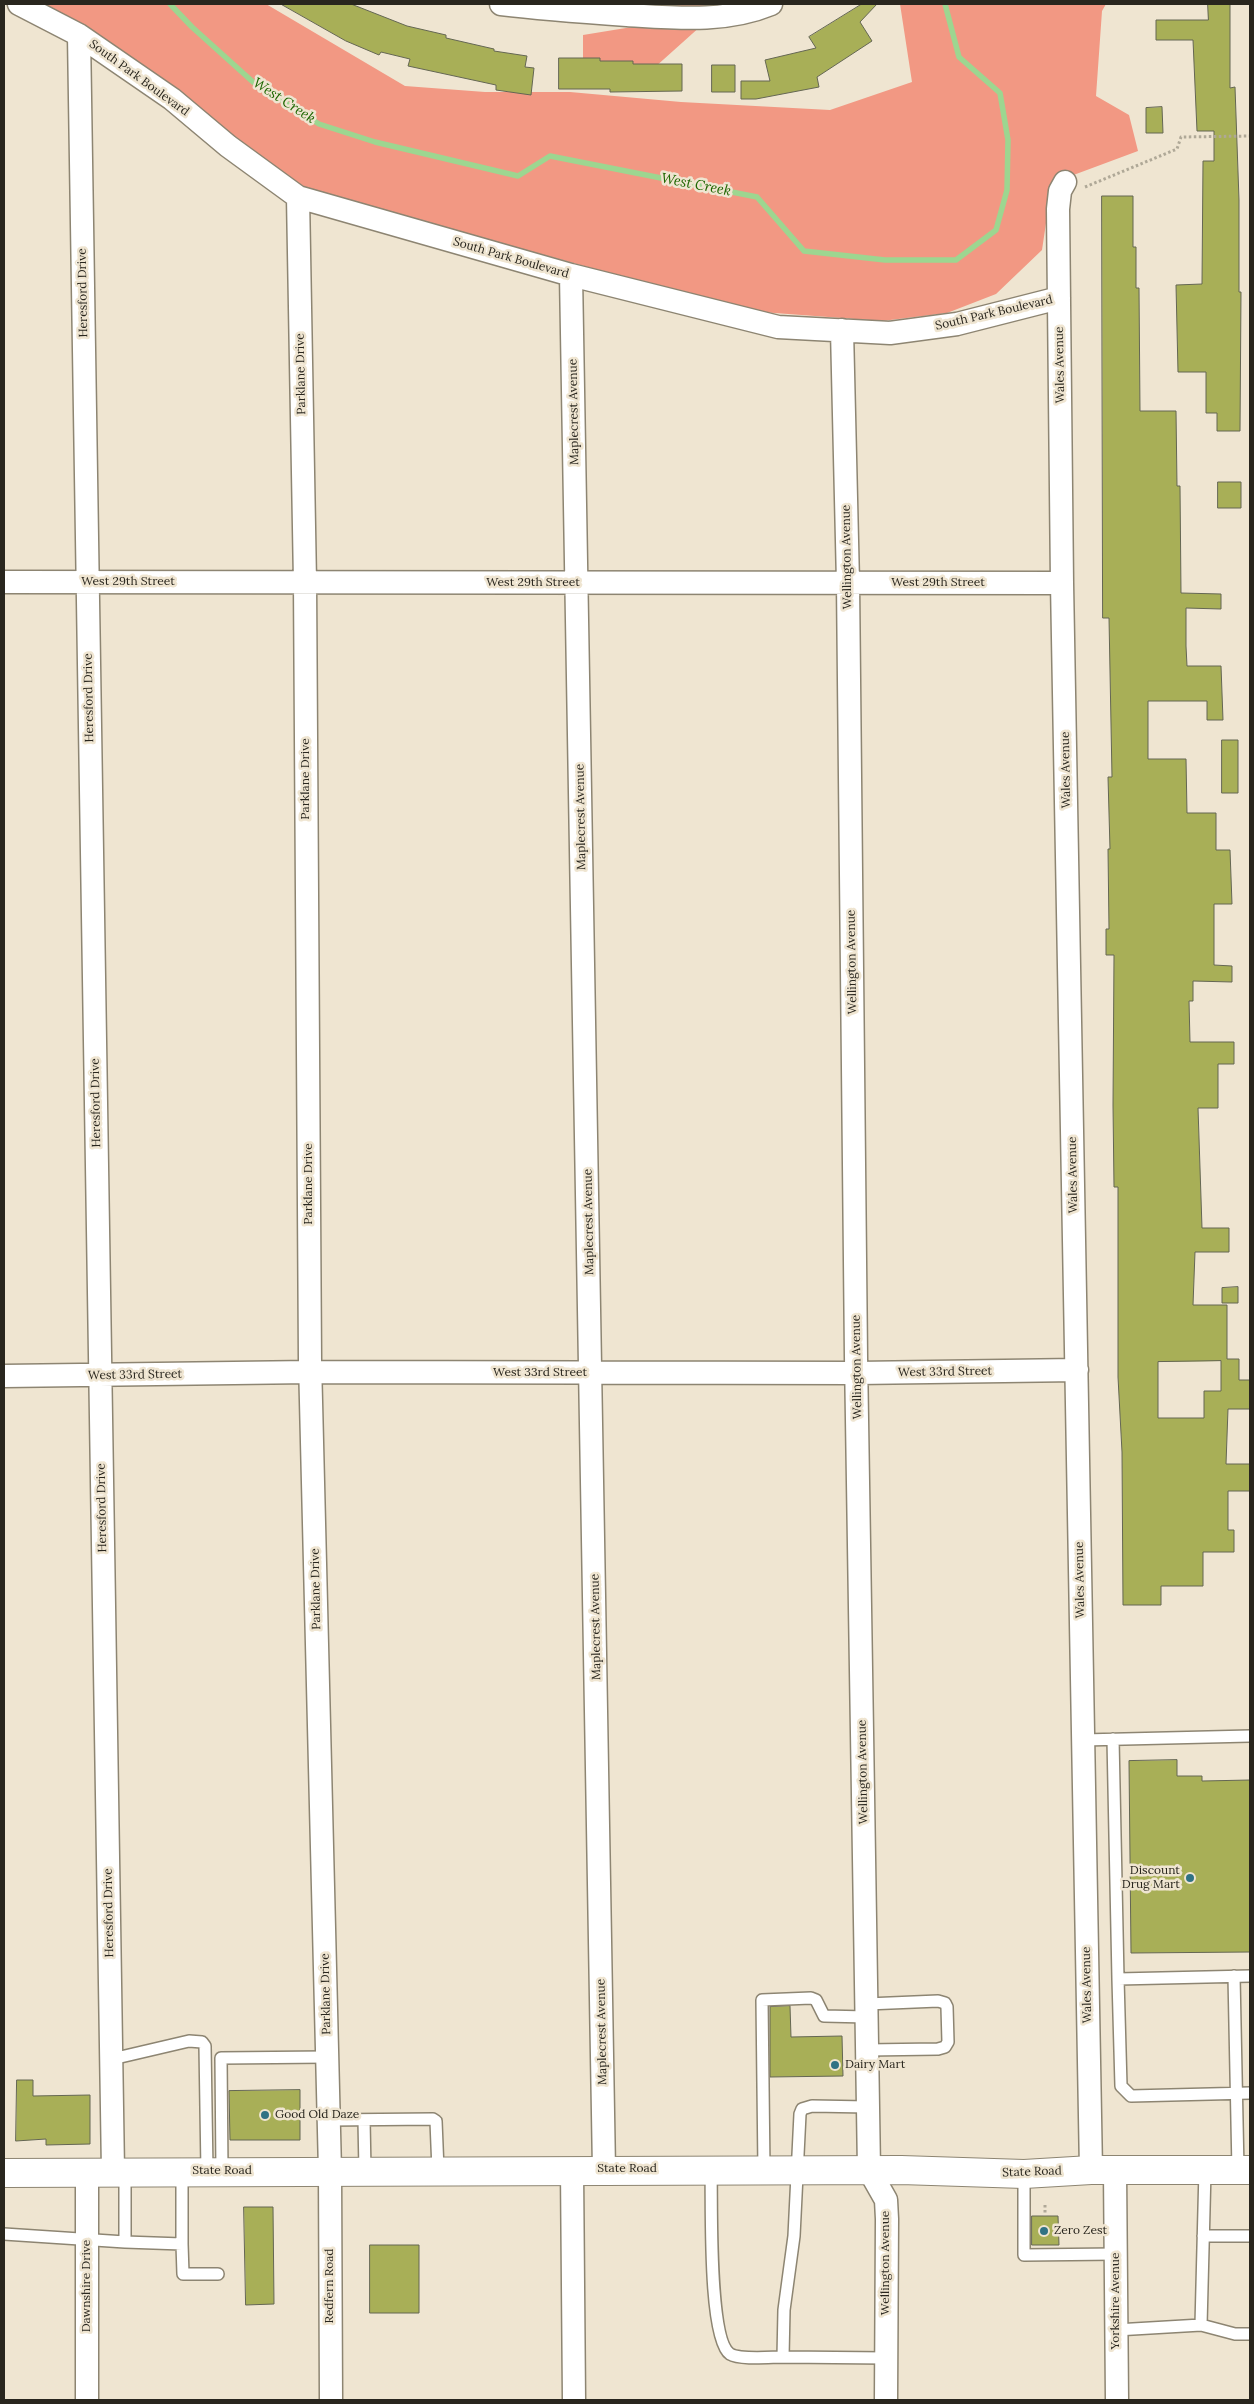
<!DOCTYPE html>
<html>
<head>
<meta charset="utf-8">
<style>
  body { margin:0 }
  #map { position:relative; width:1254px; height:2404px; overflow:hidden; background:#efe5d1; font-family:Lora,serif }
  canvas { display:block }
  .frame { position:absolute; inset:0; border:5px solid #29261e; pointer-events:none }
</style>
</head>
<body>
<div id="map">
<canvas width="1254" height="2404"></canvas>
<div class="frame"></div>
</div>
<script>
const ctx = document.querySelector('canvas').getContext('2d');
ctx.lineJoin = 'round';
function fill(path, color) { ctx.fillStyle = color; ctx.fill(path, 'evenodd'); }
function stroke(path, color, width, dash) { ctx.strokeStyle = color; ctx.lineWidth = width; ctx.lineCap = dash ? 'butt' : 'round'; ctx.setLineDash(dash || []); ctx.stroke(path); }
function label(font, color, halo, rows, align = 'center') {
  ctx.font = font + ' Lora,serif'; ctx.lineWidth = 5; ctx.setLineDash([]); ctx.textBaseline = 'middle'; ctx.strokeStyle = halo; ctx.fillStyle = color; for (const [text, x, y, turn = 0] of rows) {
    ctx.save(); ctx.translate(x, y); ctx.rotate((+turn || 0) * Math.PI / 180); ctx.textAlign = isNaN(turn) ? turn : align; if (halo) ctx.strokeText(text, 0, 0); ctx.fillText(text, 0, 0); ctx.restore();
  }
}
fill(new Path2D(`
  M47,4H266L405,86L485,92H570L681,102L830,110L912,82L900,4H1106L1102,11L1096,96L1129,115L1138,151L1052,183L1042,250L996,294L947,313L882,321L748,311L304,189L46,7Z
  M641,4H721V8L654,68L583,59V35L632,27L649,7Z`), '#f29883');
stroke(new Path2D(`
  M170,4L192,27L253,82L319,124L375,142L518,176L550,156L757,197L804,251L885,260H956L996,230L1007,190L1008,140L1000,93L959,57L945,4`), '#9dd690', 5.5);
const building = new Path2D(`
  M281,4H351L407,26L446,35V38L494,49V51L527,56L525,67L534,68L531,95L496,90V85L408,66L410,59L381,52L379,55L346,41Z
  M862,4H877L860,22L872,41L817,77L819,87L756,99H741V81H770L765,60L816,48L809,37Z
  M1208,4H1230V88L1235,87L1239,200V292H1241L1240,431H1217V413H1206V372H1178L1176,285L1202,284L1203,161H1214V131H1197L1193,40H1156V20H1208Z
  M559,58H600V61H633V64H682V91L610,92V89H559Z
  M712,65H735V92H712Z
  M1162,107L1163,133H1146V108Z
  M1102,196H1133V247H1136V288H1139L1140,411H1176L1177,486H1180L1181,593L1221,594V609L1186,608V646L1187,666H1221L1223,720H1207V701H1148V759H1186L1187,813H1216V850H1230L1232,904H1214V965L1232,966V982L1193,981V1001H1189L1190,1042H1234V1064H1218V1108H1198L1202,1228H1229V1252H1195L1193,1305H1227V1359H1239V1380H1250V1409H1228L1226,1464H1250V1491H1228V1530H1234V1552H1203V1586H1161V1605H1123L1122,1452L1118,1377V1187H1114L1113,1105L1114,955H1106V929H1109L1108,849H1110L1108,777H1112L1109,618H1103ZM1221,1361V1391H1204V1418H1158V1362Z
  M1218,482H1241V508H1218Z
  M1222,740H1238V793H1222Z
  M1238,1287V1303H1222V1288Z
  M1177,1760V1776H1202V1781L1250,1780V1952L1131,1953L1129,1761Z
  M790,2006L791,2037L842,2036L843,2076L770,2077V2007Z
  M17,2080H33V2096L90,2095V2144L46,2145V2139L16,2141Z
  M300,2090V2140H230L229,2091Z
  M244,2207H273L274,2304L246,2305Z
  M1032,2216H1058L1059,2245H1032Z
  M370,2245H419V2313H370Z`);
fill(building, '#a8af57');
stroke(building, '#646653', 1);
const service = new Path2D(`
  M1113,1739L1118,1979L1250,1976
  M1083,1740L1250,1736
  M1234,1976L1238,2170
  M1118,1979L1121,2086L1131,2096L1250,2093
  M867,2004L938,2001L945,2003L947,2007L948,2042L945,2047L938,2049L867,2050
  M112,2059L189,2041L202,2042L205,2046L207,2171
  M868,2107L812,2106L802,2109L800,2114L794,2236L784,2310L783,2357L886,2358
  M329,2120L433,2119L436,2121L438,2170
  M364,2120L365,2171
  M764,2170L762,2000L811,1998L816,2000L824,2016L867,2017
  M222,2171L221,2058L327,2057
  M711,2171C712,2202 708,2339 730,2354C740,2360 771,2357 783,2357
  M1024,2174V2255L1116,2254
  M4,2234L125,2242V2173
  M1203,2236H1250
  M125,2242L182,2244V2173
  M182,2244L183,2274H218
  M1201,2325L1235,2334H1250
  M1116,2330L1201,2325L1205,2170`);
const minor = new Path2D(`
  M19,4L79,35L172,99L228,146L298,197L571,275L778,327L890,333L957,324L1059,298
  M501,4C543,9 585,12 627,15C677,18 725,23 771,4
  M79,35L113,2171
  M1065,182L1060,191L1058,209L1062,583L1091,2170
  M298,197L305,582L310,1361L330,2171L331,2400
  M571,275L604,2170
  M842,330L848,583L856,1357L869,2170L886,2200L887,2219L886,2400
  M4,582L1062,583
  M4,1376L310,1372L857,1373L1077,1370
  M572,2170L574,2400
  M1115,2171L1117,2400
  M87,2400V2171`);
const secondary = new Path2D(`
  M4,2173L901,2170L1024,2174L1091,2170H1250`);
stroke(service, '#8d8572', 14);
stroke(minor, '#8d8572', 25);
stroke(secondary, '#8d8572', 30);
stroke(new Path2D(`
  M1085,187L1177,149L1181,137L1250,136
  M1045,2205V2216`), '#afa897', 3, [2.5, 2.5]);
stroke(service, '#fff', 11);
stroke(minor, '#fff', 22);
stroke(secondary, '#fff', 28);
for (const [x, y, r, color] of [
  [1190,1878,5,"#307284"],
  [835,2065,5,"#307284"],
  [265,2115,5,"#307284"],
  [1044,2231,5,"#307284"]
]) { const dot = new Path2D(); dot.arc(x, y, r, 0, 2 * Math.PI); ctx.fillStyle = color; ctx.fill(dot); stroke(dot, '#efe5d1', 2); }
label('12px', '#29261e', '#efe5d1', [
  ["South Park Boulevard",139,78,36],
  ["South Park Boulevard",511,258,16],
  ["Heresford Drive",83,293,-91],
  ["South Park Boulevard",994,313,-13],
  ["Wales Avenue",1060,365,-91],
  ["Parklane Drive",301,374,-91],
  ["Maplecrest Avenue",574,412,-91],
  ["Wellington Avenue",847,557,-91],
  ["West 29th Street",128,582],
  ["West 29th Street",533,583],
  ["West 29th Street",938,583],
  ["Heresford Drive",89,698,-91],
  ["Wales Avenue",1066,770,-91],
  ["Parklane Drive",306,779,-90],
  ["Maplecrest Avenue",581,817,-91],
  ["Wellington Avenue",852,962,-91],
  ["Heresford Drive",96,1103,-91],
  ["Wales Avenue",1073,1175,-91],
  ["Parklane Drive",309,1184,-90],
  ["Maplecrest Avenue",589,1222,-91],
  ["Wellington Avenue",857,1367,-91],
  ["West 33rd Street",945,1372,-1],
  ["West 33rd Street",540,1373],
  ["West 33rd Street",135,1375,-1],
  ["Heresford Drive",102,1508,-91],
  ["Wales Avenue",1080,1580,-91],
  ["Parklane Drive",316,1589,-91],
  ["Maplecrest Avenue",596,1627,-91],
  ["Wellington Avenue",863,1772,-91],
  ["Heresford Drive",109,1913,-91],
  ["Wales Avenue",1087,1985,-91],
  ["Parklane Drive",326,1994,-91],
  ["Maplecrest Avenue",602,2032,-91],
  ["State Road",627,2169],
  ["State Road",222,2171],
  ["State Road",1032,2172,-2],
  ["Wellington Avenue",886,2263,-90],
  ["Dawnshire Drive",87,2286,-90],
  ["Redfern Road",330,2286,-90],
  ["Yorkshire Avenue",1116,2301,-90]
]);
label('12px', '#29261e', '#efe5d1', [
  ["Discount",1180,1871,"right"],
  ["Drug Mart",1180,1885,"right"],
  ["Dairy Mart",845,2065],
  ["Good Old Daze",275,2115],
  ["Zero Zest",1054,2231]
], 'left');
label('italic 14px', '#1d6601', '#efe5d1', [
  ["West Creek",284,101,33],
  ["West Creek",696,185,11]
]);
</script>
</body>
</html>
